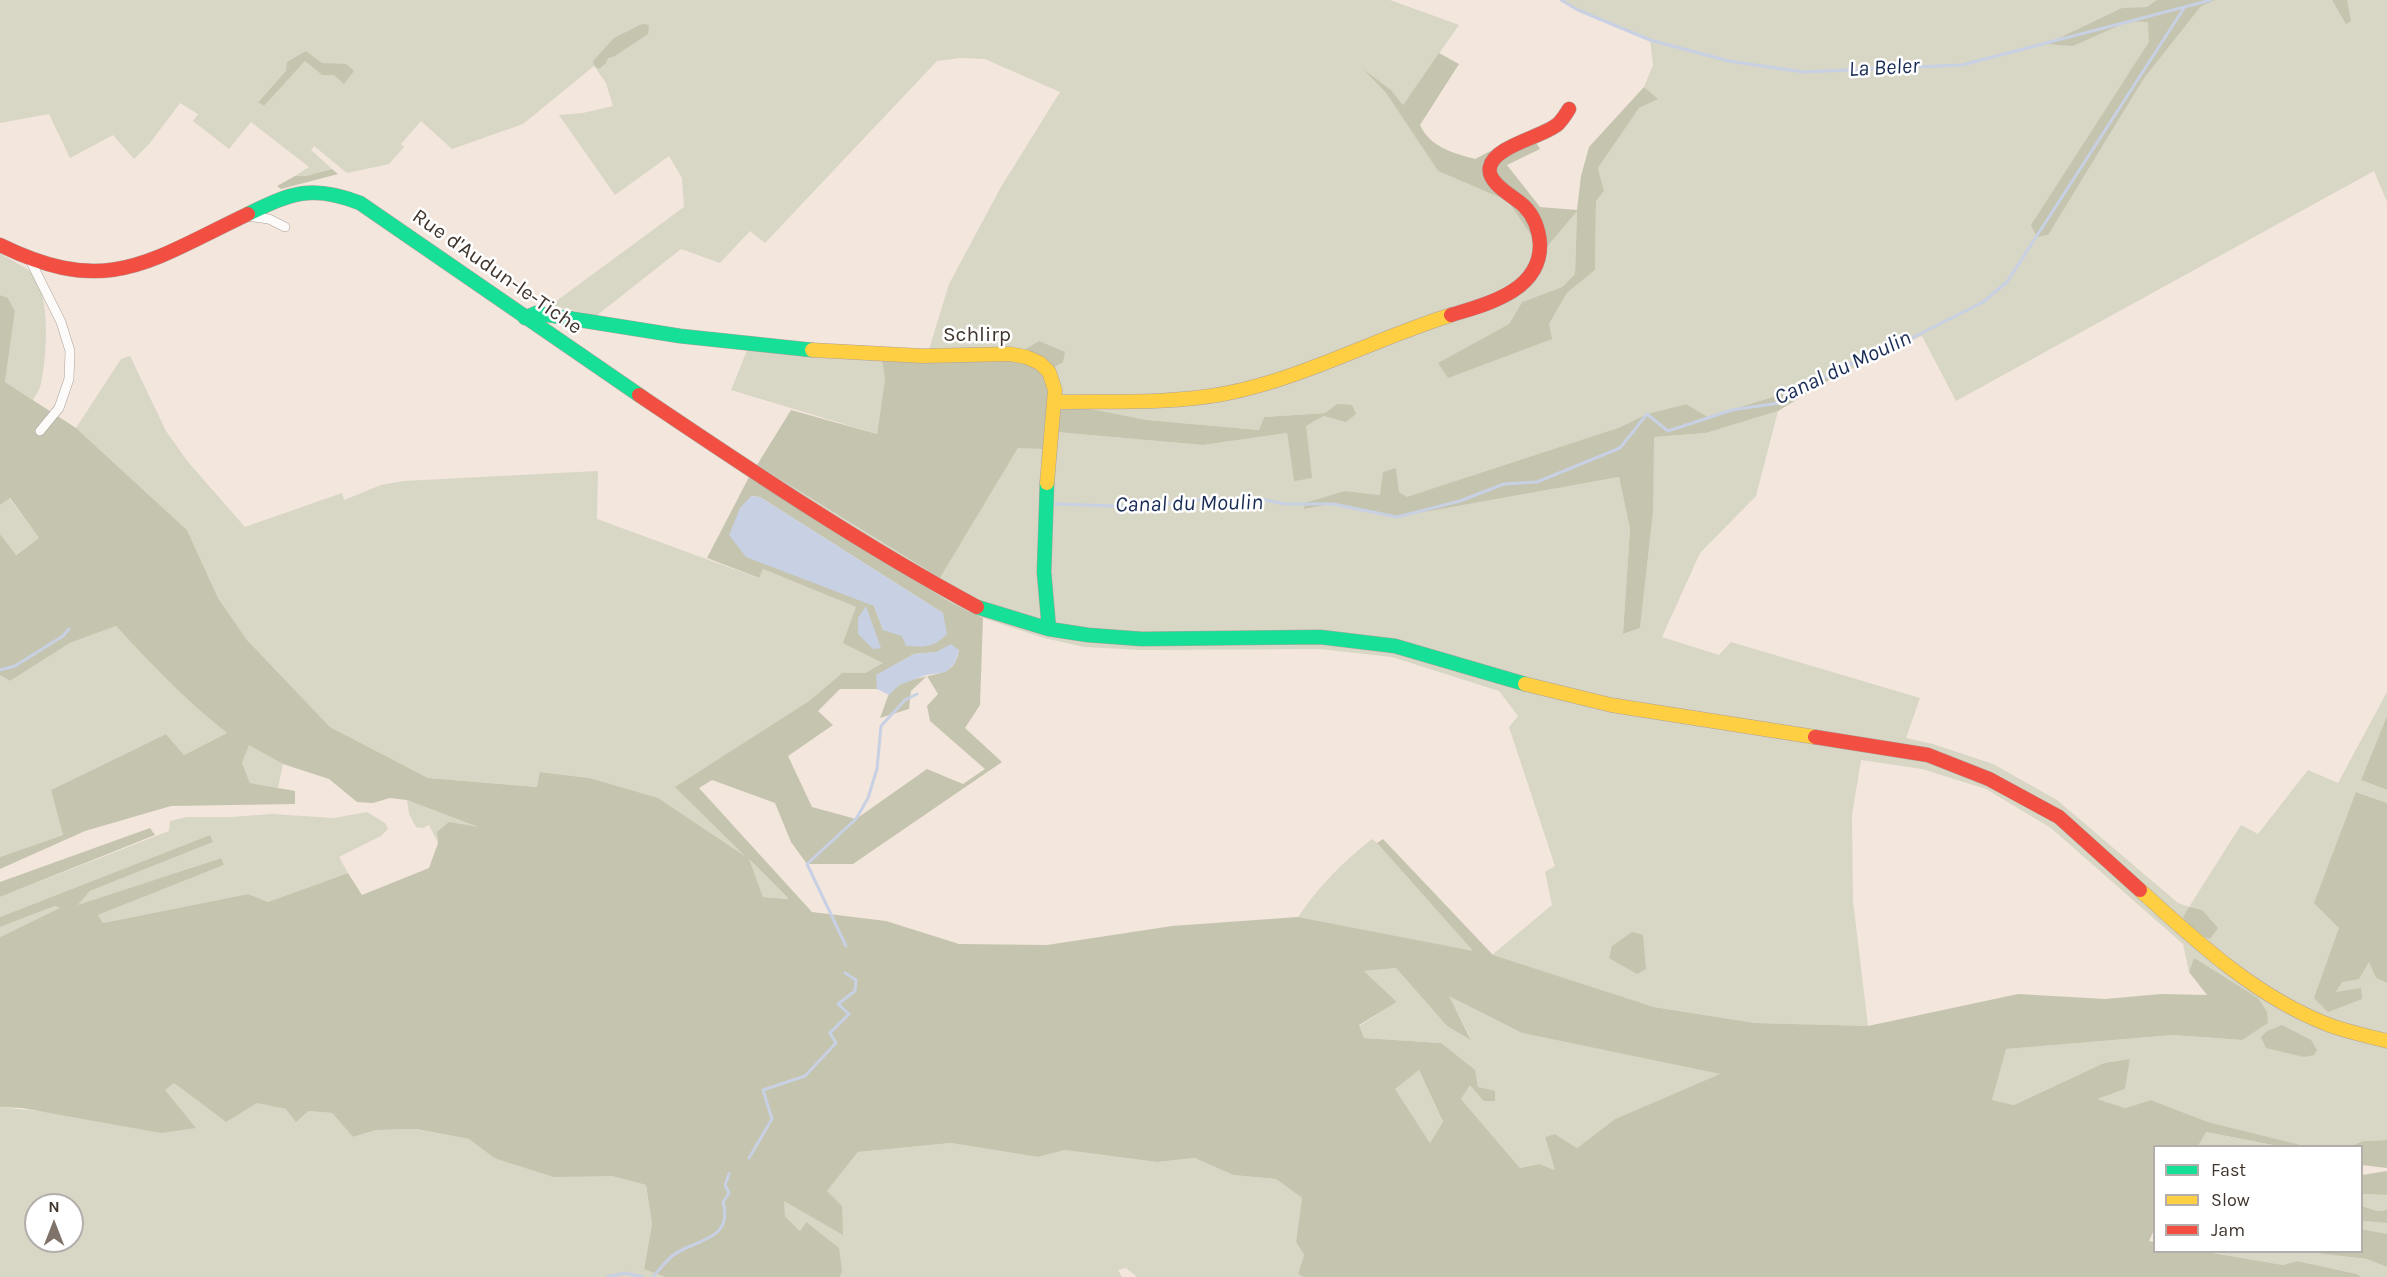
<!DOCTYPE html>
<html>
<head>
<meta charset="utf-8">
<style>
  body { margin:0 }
  #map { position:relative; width:2387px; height:1277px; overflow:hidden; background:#f3e6dd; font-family:Karla,sans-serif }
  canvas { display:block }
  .legend { position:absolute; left:2153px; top:1145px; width:210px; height:108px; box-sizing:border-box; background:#fff; border:2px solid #b3aeab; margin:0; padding:8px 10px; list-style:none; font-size:18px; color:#40352d }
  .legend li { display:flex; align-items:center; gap:12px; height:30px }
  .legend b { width:30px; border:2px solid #b3aeab }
  .north { position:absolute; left:24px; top:1193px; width:60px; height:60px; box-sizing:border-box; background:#fff; border:2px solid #b3aeab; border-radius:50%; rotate:0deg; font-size:16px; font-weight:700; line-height:24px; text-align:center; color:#40352d }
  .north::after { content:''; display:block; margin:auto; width:21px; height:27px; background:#7f736b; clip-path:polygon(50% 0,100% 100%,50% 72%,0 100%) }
</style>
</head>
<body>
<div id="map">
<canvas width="2387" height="1277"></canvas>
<ul class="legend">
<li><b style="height:8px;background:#16e098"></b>Fast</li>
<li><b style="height:8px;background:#ffcf43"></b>Slow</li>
<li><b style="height:8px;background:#f24e42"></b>Jam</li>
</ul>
<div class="north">N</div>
</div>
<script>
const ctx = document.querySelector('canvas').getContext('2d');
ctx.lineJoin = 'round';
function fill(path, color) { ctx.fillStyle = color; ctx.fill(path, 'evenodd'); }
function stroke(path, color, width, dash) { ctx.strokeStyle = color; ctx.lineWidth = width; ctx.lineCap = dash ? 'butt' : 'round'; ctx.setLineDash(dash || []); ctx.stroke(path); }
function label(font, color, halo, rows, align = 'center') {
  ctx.font = font + ' Karla,sans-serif'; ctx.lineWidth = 5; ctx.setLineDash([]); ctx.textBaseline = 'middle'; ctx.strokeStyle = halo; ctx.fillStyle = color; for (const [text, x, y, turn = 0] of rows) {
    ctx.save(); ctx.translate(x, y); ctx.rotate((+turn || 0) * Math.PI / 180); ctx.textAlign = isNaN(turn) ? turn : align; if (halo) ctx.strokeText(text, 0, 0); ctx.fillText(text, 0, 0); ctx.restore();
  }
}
fill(new Path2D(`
  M0,0H1390L1459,25L1403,105L1391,90L1366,72L1386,93L1438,171L1508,201L1536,243L1577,210L1575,274L1562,287L1522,302L1509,324L1439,363L1448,378L1549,324L1567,293L1595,270L1596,201L1604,191L1598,168L1639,108L1657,99L1644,87L1653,65L1650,40L1578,10L1561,0H2387V202L2374,171L1956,401L1922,336L1832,378L1818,375L1779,395L1708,417L1685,404L1647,414L1618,428L1407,498L1399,492L1396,469L1380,495L1345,491L1305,509L1333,504L1397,517L1619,477L1630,529L1623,634L1640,628L1653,513V437L1706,433L1778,411L1756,496L1700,553L1662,637L1719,655L1731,642L1920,698L1906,738L1933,744L1993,764L2057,800L2178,903L2189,907L2241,825L2258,834L2308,770L2338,783L2387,692V716L2361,780L2387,790V803L2357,792L2339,928L2336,993L2341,982L2369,961L2376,978L2387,983V1140L2363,1141L2351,1146H2305L2208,1122L2151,1100L2125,1108L2096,1099L2125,1089L2130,1059L2104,1063L2014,1105L1992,1100L2005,1049L2173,1035L2242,1040L2194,959L2189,972L2183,944L2051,828L1986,789L1922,769L1861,760L1852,815L1853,901L1868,1026L1755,1023L1654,1007L1492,955L1552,905L1545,872L1555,866L1509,727L1518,716L1499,691L1392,657L1320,649L1140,650L1084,647L1044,638L983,618L950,602L749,477L757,465L940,578L1018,448L1045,431L1203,445L1287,433L1294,481L1306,426L1324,416L1337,404L1325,413L1264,417L1259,430L1147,420L1055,402L1017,355L927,356L949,284L1001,187L1060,92L985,59L960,58L937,61L765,243L750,231L720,263L681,249L596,316L551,305L684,207L682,178L669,156L615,195L559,115L583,113L613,106L606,83L594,66L523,124L452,149L421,121L401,144L404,147L389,164L347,173L314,146L311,150L332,169L306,176H295L309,167L251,122L229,149L193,121L198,114L180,103L150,143L134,159L113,135L70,158L49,114L0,123ZM306,51L322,64H346L321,74L305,61L264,106L258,101Z
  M0,253C9,260 25,266 32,273C51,292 47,358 41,383C40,389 36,395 33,400L5,382L15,311L8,298L0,295Z
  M750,343L881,354L885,379L877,434L731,390Z
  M130,356L166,431L188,462L245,527L342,493L344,500L381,485L403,481L598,471L597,519L758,578L763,569L856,607L884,663L865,673H842L809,701L676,787L789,899L763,897L748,859L589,778L541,772L538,787L428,778L330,727L247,640L218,598L187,530L76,428L121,359Z
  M9,498L39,538L15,555L0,534V505Z
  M116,626C151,664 186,701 227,733L184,755L166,734L51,790L63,835L0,857V675L10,681L70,643Z
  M249,744L283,764L278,788L250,783L242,763Z
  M407,800L483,829L437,832L438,843L429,825L423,828L416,827L409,814Z
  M367,812L385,823L388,829L381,836L339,857L348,873L268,902L248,894L103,923L98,915L224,865L220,858L77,906L90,891L213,842L210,835L0,917V897L169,831L170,821L187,817H231L272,814L334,818Z
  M1372,839L1377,843L1474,952L1298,917C1319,886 1343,862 1372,839Z
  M55,906L61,908L0,937V927Z
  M1396,968L1447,1026L1471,1038L1448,995L1522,1033L1721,1074L1615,1119L1577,1148L1555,1134L1545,1137L1555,1170L1539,1164L1520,1168L1461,1099L1470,1084L1478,1087L1441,1043L1364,1038L1359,1026L1397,1002L1364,971Z
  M1419,1070L1443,1123L1430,1143L1394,1088Z
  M174,1083L226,1122L257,1102L286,1109L332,1113L353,1137L376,1130L415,1129L469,1139L494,1158L590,1176H612L646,1185L652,1224L644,1269L665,1277H0V1107L196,1128L164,1090ZM36,1205H72V1241H36Z
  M2205,1132L2278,1146H2198Z
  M951,1143L1038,1157L1065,1150L1157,1162L1196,1158L1233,1175L1276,1179L1302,1198L1296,1242L1304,1255L1298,1274L1303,1277H1137L1126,1268L1118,1270L1122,1277H840L842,1271L805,1223L800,1231L785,1216L783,1200L842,1234L827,1191L858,1152Z
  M2362,1194L2387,1195V1210L2377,1211L2362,1206Z
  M2362,1221L2387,1223V1234L2362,1229Z
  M2207,1252H2307L2367,1259L2387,1267V1277H2361L2357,1274L2297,1261L2283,1265Z`), '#d8d6c5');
fill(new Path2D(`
  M2157,0H2215L2201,6L2144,78L2048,235L2037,237L2031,225L2149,42L2148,22L2129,21L2073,46L2047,44L2122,8L2147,7Z
  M2332,0H2347L2351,21L2346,24Z
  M642,24L649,25L648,34L613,57L608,58L606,63L599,69L594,65L593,61L614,38Z
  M306,51L322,63L346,64L354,71L344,84L334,75H322L305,61L264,106L258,102L286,71L287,62Z
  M1439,53L1459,64L1420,125C1430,147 1453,153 1475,159L1529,131L1540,149L1507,165L1540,207L1577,210L1581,176L1589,147L1644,87L1658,99L1639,108L1598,168L1604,191L1596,201L1595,270L1567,293L1549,324L1552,339L1448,378L1438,363L1509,324L1522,302L1562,287L1575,274L1577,211L1544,250L1536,243L1508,201L1438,171L1386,93L1363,69L1391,90L1403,105Z
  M332,169L338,174L281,189L277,186L295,176H306Z
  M0,295L8,298L15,311L5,382L76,428L187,530L218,598L247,640L330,727L428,778L537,787L540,772L589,778L658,798L746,857L675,787L809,701L842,673H865L883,663L843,643L856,607L763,569L759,578L707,558L749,477L950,602L983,618L980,705L965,728L1002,762L853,864H807L791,842L775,803L712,780L699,788L812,912L886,921L959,944L1047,945L1172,926L1298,917L1473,951L1377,843L1383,839L1493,955L1654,1007L1755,1023L1868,1026L2018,994L2105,999L2161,994L2207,995L2189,972L2194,958L2258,998L2267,1012L2268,1023L2242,1040L2173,1035L2006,1049L1992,1100L2014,1105L2104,1063L2130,1059L2125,1089L2097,1099L2125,1108L2151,1100L2208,1122L2305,1146H2278L2206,1132L2198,1146H2154V1230L2149,1241L2154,1242V1252H2207L2283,1265L2297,1261L2357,1274L2361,1277H1303L1298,1274L1304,1255L1296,1242L1302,1198L1276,1179L1233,1175L1195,1158L1157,1162L1065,1150L1038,1157L951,1143L858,1152L827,1191L842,1206L843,1235L784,1201L785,1216L800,1231L806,1222L839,1248L842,1271L840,1277H665L644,1269L652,1224L646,1185L612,1176L554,1177L494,1158L469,1139L416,1129L376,1130L353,1137L332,1113L308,1111L296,1122L286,1109L257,1103L226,1122L174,1083L165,1090L196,1128L161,1133L22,1108L0,1107V937L60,908L55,906L0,927V917L210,835L213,842L90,891L78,905L221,858L224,865L98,915L103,923L248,894L268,902L348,873L362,895L429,868L438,843L437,832L449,822L478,827L407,800L390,798L373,803L357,802L329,779L283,764L249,745L242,763L250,783L295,791V804L171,806L85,831L0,869V857L63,835L51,790L166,734L184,755L227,733C186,701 151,664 116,626L70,643L10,681L0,675V534L16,555L39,538L10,498L0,505ZM751,496L760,497L943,613L883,630L874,606ZM959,650C958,654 957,660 954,664C943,681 902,672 888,696C885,703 883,711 880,718L909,709L911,691L927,676L938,694L927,706L930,721L985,769L963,784L927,769L856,819L812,807L788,756L833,725L818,711L840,689H877V675L914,654ZM749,859L788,898V899L763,897ZM1396,968L1447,1026L1471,1040L1449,996L1522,1033L1720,1074L1615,1119L1577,1148L1555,1134L1545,1137L1555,1170L1539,1164L1520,1168L1461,1099L1470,1085L1484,1101H1495V1091L1478,1087L1475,1070L1441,1043L1364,1038L1359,1025L1397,1002L1364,971ZM1419,1070L1443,1122L1430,1143L1395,1089Z
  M1039,341L1065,352L1063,362L1049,370L1055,402L1147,420L1259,430L1264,417L1325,413L1337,404L1352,405L1356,414L1346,422L1324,416L1306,426L1312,478L1294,481L1287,433L1203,445L1045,431L1044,449L1018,448L940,578L757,465L791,410L877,434L885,379L881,354L1017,355Z
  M1818,375L1832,378L1778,411L1706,433L1654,437L1653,513L1640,628L1623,634L1630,529L1619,477L1397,517L1333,504L1304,509L1305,503L1345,491L1380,495L1383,472L1396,468L1399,492L1407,497L1618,428L1647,414L1686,404L1708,417L1779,395Z
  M2387,716V790L2361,780Z
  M2356,792L2387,803V983L2376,978L2369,962L2359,979L2342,982L2336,992L2361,988L2362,999L2328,1012L2314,998L2339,928L2314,903Z
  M150,828L155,835L0,897V882Z
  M2189,907L2202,910L2218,928L2210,939L2190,931L2183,917Z
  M1632,932L1643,935L1646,969L1637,974L1609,958L1612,946Z
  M2282,1025L2311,1040L2317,1050L2314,1055L2304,1057L2266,1048L2261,1037L2267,1031Z
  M2387,1140V1168L2362,1165V1146H2351L2363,1141Z
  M2387,1171V1195L2362,1194V1175Z
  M2362,1206L2377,1211L2387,1210V1223L2362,1221Z
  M2362,1229L2387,1234V1267L2367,1259L2307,1252H2362Z`), '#c5c4ae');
fill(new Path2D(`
  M751,496L760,497L943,613L947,634C934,648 925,647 906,646L902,636L883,630L874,606L746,557L729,535L740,508Z
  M866,606L881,648L873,649L858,634V618Z
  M951,644L959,650L955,663L946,672L926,675L899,685L889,695L877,689L876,675L914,654L936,652Z`), '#c8d0e3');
stroke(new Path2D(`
  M1561,0L1578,10L1650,40L1729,61L1803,72L1962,65L2211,0
  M1056,504L1144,507L1205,499L1257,498L1284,504H1333L1397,517L1460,501L1504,484L1537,482L1620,448L1647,414L1668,431L1732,410L1779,403L1843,367L1906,341L1983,302L2007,282L2184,8
  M0,670L15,666L63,636L69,629
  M846,946L807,864L856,819L868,798L877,769L881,726L905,700L917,694
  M749,1158L772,1119L763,1090L805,1076L836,1043L830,1033L849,1014L838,1004L855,991L856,980L845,973
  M607,1277L625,1273L643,1277
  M653,1277C659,1270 665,1262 672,1256C693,1239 734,1242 723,1202L729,1193L725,1185L729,1174`), '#c8d0e3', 3);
const street = new Path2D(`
  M247,216L269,219L285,227
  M30,260L61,322L70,351L69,379L59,408L40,431`);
const fast = new Path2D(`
  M248,214C291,193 312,184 360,203L639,395
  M525,318L536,313L680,336L812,350
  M1047,483L1044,572L1049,629
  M977,607L1049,629L1088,635L1142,639L1320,637L1395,646L1525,684`);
const slow = new Path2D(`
  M812,350L923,356L1010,354L1026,357L1040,363L1049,372L1055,390L1047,483
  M1055,402C1111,401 1168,404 1223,394C1302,379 1374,339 1451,315
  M1525,684L1611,705L1815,737
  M2140,890C2197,942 2256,997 2329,1025C2348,1032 2368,1036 2387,1041`);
const jam = new Path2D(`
  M0,245C108,298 149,261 248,214
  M1451,315C1487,304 1541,291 1540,244C1539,230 1534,216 1524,206C1515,197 1486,183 1490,167C1494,146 1543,137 1558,124C1562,120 1566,114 1569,109
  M639,395C749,469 860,544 977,607
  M1815,737L1928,755L1989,779L2059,817L2140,890`);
stroke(street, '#ada29b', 10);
stroke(fast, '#ada29b', 15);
stroke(slow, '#ada29b', 15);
stroke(jam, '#ada29b', 15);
stroke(street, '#fdfbfa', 9);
stroke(fast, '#16e098', 14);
stroke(slow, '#ffcf43', 14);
stroke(jam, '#f24e42', 14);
label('21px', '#40352d', '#fff', [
  ["Rue d'Audun-le-Tiche",497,272,35],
  ["Schlirp",977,335]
]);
label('italic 22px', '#192c55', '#fff', [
  ["La Beler",1884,68,-3],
  ["Canal du Moulin",1843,368,-25],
  ["Canal du Moulin",1189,504,-1]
]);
</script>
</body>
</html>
